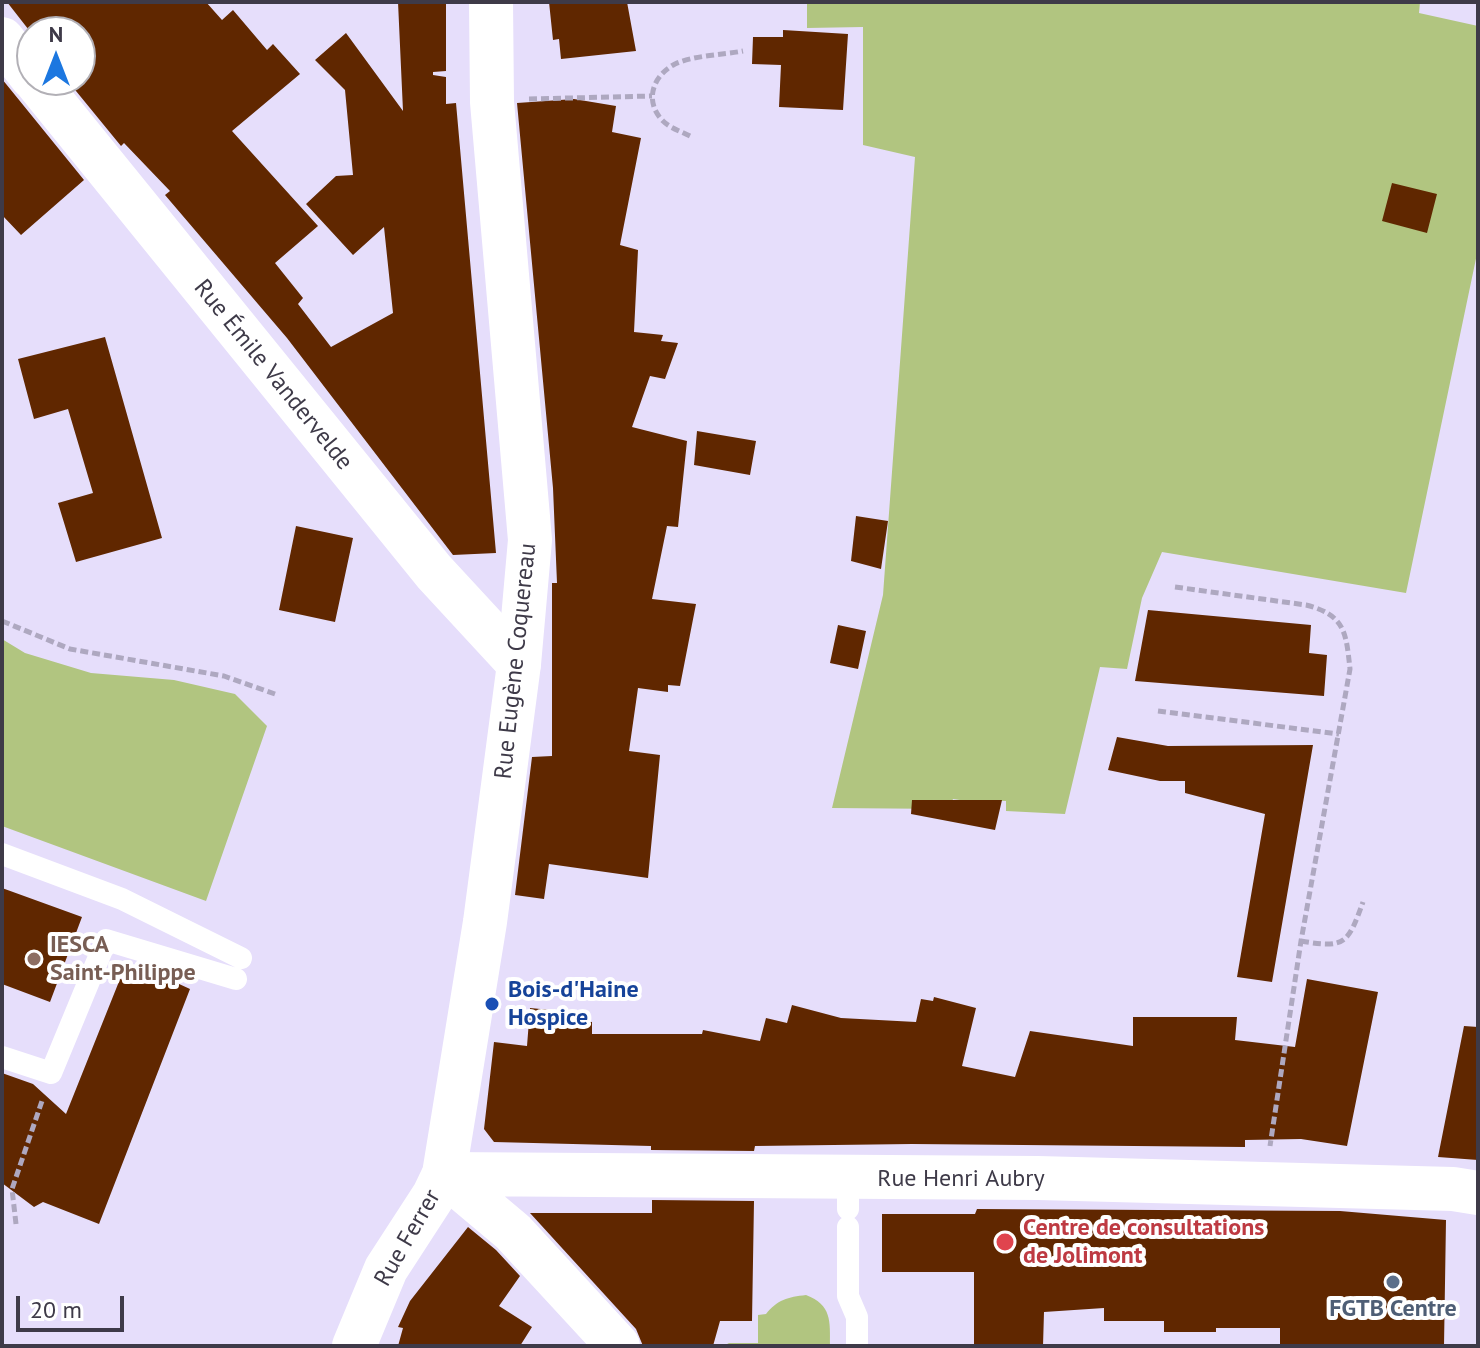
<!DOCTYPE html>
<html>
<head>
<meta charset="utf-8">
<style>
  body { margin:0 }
  #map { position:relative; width:1480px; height:1348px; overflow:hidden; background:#e6defb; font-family:"PT Sans",sans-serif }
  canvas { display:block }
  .frame { position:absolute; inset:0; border:4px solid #3e3a48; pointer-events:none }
  .north { position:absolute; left:16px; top:16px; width:80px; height:80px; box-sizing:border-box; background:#fff; border:2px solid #b2b0b6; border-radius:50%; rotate:0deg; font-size:22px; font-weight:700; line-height:32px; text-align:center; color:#3e3a48 }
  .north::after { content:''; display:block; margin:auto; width:28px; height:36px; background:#1c77e0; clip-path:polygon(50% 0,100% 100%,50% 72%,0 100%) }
  .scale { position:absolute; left:16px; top:1296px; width:108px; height:36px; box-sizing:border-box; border:4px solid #3e3a48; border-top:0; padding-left:10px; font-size:24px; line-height:28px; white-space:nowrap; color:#3e3a48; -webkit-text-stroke:6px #fff; paint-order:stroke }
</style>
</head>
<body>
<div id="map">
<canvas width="1480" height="1348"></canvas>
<div class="frame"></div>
<div class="north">N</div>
<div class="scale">20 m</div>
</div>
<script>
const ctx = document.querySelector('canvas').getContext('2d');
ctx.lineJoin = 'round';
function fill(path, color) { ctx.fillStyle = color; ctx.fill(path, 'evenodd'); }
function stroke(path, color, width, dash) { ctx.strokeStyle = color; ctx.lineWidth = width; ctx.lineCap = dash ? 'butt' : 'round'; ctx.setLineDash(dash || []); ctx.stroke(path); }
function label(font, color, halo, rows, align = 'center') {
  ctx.font = font + ' "PT Sans",sans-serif'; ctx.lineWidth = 8; ctx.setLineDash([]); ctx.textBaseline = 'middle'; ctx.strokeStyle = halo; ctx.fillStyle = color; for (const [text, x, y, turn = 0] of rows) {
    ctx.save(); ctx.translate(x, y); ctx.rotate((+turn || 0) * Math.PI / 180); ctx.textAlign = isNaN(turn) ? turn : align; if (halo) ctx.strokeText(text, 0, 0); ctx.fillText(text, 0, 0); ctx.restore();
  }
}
fill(new Path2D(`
  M807,2H1420L1419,13L1478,26V249L1406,593L1162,552L1142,598L1127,669L1100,667L1065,814L1006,811V801L981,800L980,803L953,799L949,809L832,808L883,595L915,157L863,145V27L807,28Z
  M2,639L25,653L91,673L174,680L235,694L267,726L206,901L2,826Z
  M806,1295C832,1305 830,1321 830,1346H723L729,1343H758V1315L766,1314C777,1300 788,1297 806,1295Z`), '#b1c580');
fill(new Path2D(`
  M7,2H206L222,20L233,10L267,50L273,44L300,74L232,131L318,226L275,263L303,298L298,304L331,347L393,313L384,227L353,255L306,204L336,176L353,175L345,90L315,60L346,33L403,111L398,2H446V71L433,72V75L446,77V104L456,103L496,553L453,555L287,338L165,195L170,191L124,143L121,146L67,80H80V32H32V34Z
  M549,2H627L636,51L561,59L559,39L553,40Z
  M783,30L848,34L843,110L779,107L781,65L752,64L753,37H783Z
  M2,79L84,180L21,235L2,215Z
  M574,99L616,106L612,132L641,138L620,245L638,250L634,332L663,335L661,341L678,343L665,379L650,376L632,427L687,441L678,527L667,526L652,599L696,604L680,686L668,685V692L638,688L629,751L660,755L648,878L549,864L544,899L515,895L532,757L552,756V583H557L553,488L517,103Z
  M1392,183L1437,194L1427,233L1382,221Z
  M105,337L162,538L76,562L58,503L93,493L68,409L34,419L18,359Z
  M697,431L756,441L750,475L694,465Z
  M856,516L888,521L881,569L851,561Z
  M296,526L353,538L335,622L279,610Z
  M1148,610L1311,625L1309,653L1327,655L1324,696L1135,681Z
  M838,625L866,631L858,669L830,663Z
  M1117,737L1168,746L1313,745L1272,982L1237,977L1265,814L1185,793V781H1160L1108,770Z
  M912,800H1002L995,830L911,814Z
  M2,888L82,917L50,1002L2,984Z
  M153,972L190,989L99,1224L43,1202L34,1207L2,1183V1073L33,1084L66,1114L120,979L135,983Z
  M1307,979L1378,992L1347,1146L1301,1139L1245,1140V1147L912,1144L755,1146L754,1151L651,1150V1146L494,1142L484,1129L494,1042L527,1046L530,1008L582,1013V1021L592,1022V1034H702L703,1030L760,1041L766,1018L787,1023L792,1005L841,1018L916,1022L921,999L933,1001L934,997L976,1008L962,1066L1015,1077L1030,1031L1133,1046V1017H1237L1235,1040L1295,1047Z
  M1464,1026L1478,1027V1160L1438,1157Z
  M652,1200L754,1201L752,1321H720L713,1346H643L636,1329L530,1213H652Z
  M977,1209L1340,1211L1446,1220L1444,1346H1280V1328H1216V1332H1164V1321H1104V1308L1044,1312L1043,1346H974V1272H882V1214H975Z
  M468,1227L496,1250L520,1276L499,1306L532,1327L520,1346H398L403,1328L398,1327L410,1301Z`), '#602700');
stroke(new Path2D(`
  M529,99L652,96
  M690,136C680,131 670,128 663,121C644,102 652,76 675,64C695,55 722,55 743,51
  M1175,587L1306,605C1345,615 1346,632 1350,669L1301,941L1270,1146
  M2,621L70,649L224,676L275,694
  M1158,711L1339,734
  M1301,941C1346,949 1348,943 1363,902
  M16,1224L12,1189L43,1098`), '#aea8c0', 5, [8, 4]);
stroke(new Path2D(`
  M2,854L122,899L241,958
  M2,1057L51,1073L106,940L236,979
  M848,1209V1178
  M848,1227V1296L857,1317V1346`), '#fff', 22);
stroke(new Path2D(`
  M2,39L32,77
  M35,80L434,572L519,664
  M444,1174L1038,1178L1453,1189L1478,1193
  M444,1174L513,1232L618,1346`), '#fff', 44);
stroke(new Path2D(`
  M354,1346L386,1269L434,1195L444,1174L485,922L519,664L530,540L492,102L491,2`), '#fff', 44);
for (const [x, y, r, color] of [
  [34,959,8,"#8d6e63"],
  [492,1004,8,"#1a4fb4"],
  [1005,1242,10,"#e0444e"],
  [1393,1282,8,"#5c6f8a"]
]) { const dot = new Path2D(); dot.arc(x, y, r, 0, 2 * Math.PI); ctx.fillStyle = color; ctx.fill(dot); stroke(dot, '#fff', 3); }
label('24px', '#3e3a48', '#fff', [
  ["Rue Émile Vandervelde",273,375,51],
  ["Rue Eugène Coquereau",516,661,-84],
  ["Rue Henri Aubry",961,1179],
  ["Rue Ferrer",408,1238,-60]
]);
label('bold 24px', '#785e54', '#fff', [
  ["IESCA",50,945],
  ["Saint-Philippe",50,973]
], 'left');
label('bold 24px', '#164399', '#fff', [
  ["Bois-d'Haine",508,990],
  ["Hospice",508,1018]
], 'left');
label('bold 24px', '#be3a42', '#fff', [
  ["Centre de consultations",1023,1228],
  ["de Jolimont",1023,1256]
], 'left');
label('bold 24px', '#4e5e75', '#fff', [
  ["FGTB Centre",1393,1309]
]);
</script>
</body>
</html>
